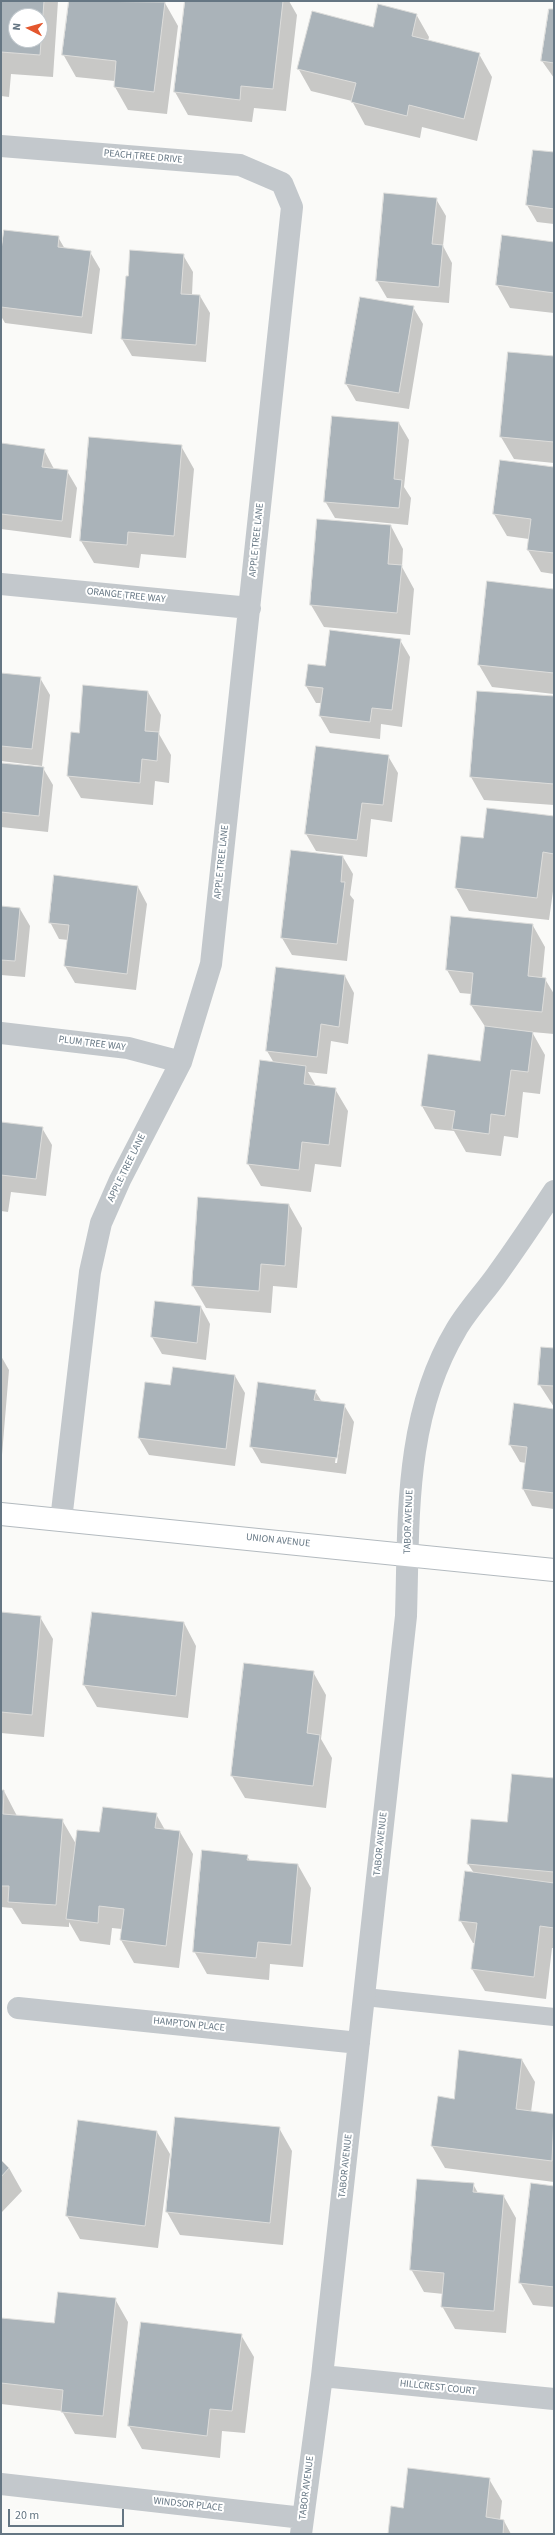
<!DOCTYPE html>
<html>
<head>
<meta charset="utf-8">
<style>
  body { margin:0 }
  #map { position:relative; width:555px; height:2535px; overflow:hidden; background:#fafaf8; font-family:"Source Sans 3",sans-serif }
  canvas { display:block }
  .frame { position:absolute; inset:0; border:2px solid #657683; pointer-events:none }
  .north { position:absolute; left:8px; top:8px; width:40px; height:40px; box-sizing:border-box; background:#fff; border:1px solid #c1c8cd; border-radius:50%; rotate:276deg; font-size:11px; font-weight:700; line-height:16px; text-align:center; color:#657683 }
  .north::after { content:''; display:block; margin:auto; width:14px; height:18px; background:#e4572e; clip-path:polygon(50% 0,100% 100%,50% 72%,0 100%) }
  .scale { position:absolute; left:8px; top:2509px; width:116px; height:18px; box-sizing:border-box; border:2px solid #657683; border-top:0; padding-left:5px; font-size:12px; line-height:14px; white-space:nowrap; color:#657683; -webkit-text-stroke:3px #fff; paint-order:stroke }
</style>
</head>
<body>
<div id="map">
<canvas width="555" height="2535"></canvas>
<div class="frame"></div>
<div class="north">N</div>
<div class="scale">20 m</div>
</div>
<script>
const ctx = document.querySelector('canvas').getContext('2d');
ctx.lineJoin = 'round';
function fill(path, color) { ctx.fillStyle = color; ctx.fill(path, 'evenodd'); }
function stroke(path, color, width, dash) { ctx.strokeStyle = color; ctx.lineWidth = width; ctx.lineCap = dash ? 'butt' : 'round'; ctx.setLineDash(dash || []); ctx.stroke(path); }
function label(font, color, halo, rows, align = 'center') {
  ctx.font = font + ' "Source Sans 3",sans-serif'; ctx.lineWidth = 4; ctx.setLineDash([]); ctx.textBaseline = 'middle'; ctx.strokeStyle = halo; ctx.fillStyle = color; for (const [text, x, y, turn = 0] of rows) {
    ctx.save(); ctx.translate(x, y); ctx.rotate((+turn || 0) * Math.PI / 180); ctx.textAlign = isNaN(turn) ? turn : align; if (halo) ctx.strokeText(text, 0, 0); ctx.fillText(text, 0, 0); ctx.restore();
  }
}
fill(new Path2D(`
  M1,1H58L53,77L11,74L9,97L1,96ZM16,16H40V40H16Z
  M70,1L165,3L178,26L167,114L128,110L115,87V81L76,77L63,54Z
  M186,1H289L297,15L286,111L254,108L252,122L188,115L175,92Z
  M554,10V78L542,61Z
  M416,14L429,37L428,41L479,54L492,77L477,141L422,127L420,138L365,125L352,101L311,91L298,68L373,28Z
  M554,154V224L537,222L527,205Z
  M436,199L446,216L443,246L452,263L449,303L387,298L377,281Z
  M503,236L554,243V313L510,308L497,285Z
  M58,237L65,249L90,252L100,269L92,334L5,323L1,316V259Z
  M183,255L193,272L192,295L200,296L210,313L206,362L132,356L122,339Z
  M413,307L423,324L409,409L356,401L346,384Z
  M554,357V463L514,459L501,437Z
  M399,423L409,440L404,487L411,498L408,525L335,518L325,501Z
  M1,444L44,450L54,469L67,471L77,488L71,538L1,529Z
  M181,446L194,469L186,558L141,554L139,568L94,563L81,541Z
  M554,468V574L541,572L528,550L529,539L507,536L494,514Z
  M391,526L403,549L402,567L414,589L410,635L324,627L311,605Z
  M554,590V694L492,687L479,665Z
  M400,640L410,657L402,727L381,724L380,739L330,733L320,716L322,703H316L306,686L326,667Z
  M1,674L40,678L50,695L42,766L1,761Z
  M148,692L161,715L159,734L171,755L169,783L155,781L153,805L81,798L68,776L80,734Z
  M478,692L554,697V805L484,800L471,777Z
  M316,748L388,756L398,773L392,822L371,819L367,857L316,851L306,834Z
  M1,764L43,768L53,785L48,832L1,827Z
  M554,817V884L549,920L469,911L456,888L462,837L484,840Z
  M343,857L353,874L350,895L354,900L347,961L292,955L282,938Z
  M138,887L147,904L136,990L75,983L65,966L68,940L59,939L50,922Z
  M1,907L20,909L30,926L25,977L1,975Z
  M452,918L532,924L545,947L542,979H545L554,994V1034L532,1032L545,1055L540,1094L523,1092L518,1138L504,1136L501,1156L466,1152L454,1131L435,1129L422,1106L481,1062L486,1028L471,1005L472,994L460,993L447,970Z
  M345,976L354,993L348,1044L331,1041L327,1074L308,1072L316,1086L335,1089L348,1111L341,1167L315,1164L311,1192L261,1186L248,1164L274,1063L267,1051Z
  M1,1123L42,1128L52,1145L46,1196L11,1192L8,1212L1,1211Z
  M289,1205L302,1228L297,1288L273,1286L271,1313L206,1308L193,1286Z
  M156,1302L201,1307L210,1324L206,1360L162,1354L152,1337Z
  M554,1349V1407L539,1384Z
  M1,1356L9,1370L2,1455H1Z
  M235,1376L245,1393L235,1466L149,1455L139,1438L171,1386Z
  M315,1391L322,1402L344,1405L354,1422L346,1474L261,1463L251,1446ZM341,1419H343L337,1463H335Z
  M554,1410V1509L532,1506L523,1489L526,1463L520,1462L510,1445Z
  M1,1613L40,1617L53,1639L44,1737L1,1733Z
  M184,1623L196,1646L188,1718L97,1707L84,1685Z
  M313,1672L326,1695L321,1739L332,1758L326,1808L245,1798L232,1776Z
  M554,1779V1948H552L546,1999L485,1991L472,1969L475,1943H473L460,1920L474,1873L468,1864Z
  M1,1791H4L17,1816L62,1820L76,1844L100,1834L156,1814L165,1830L180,1832L193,1854L179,1968L134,1963L121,1940L122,1929L112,1928L110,1945L80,1941L69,1922V1927L22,1924L12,1908L1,1907Z
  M247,1856L250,1861L298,1865L311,1888L303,1967L270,1964L269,1980L207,1974L194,1951Z
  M522,2060L535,2082L531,2112L554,2115V2182L445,2168L432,2146L455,2100Z
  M176,2118L279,2128L292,2151L283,2245L180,2235L167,2212Z
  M157,2132L170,2154L158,2248L80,2239L67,2216Z
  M1,2161L9,2168L22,2191L1,2213Z
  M473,2184L478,2193L503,2195L516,2218L506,2333L455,2329L442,2306L444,2294L424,2292L411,2269Z
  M554,2187V2307L533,2305L520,2282Z
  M115,2299L128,2322L116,2438L75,2434L62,2411L1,2404V2319L55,2325Z
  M142,2323L241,2335L254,2357L245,2433L222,2431L220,2458L142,2449L129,2426Z
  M489,2479L502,2501L500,2520L504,2521L511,2534H389L404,2509Z`), '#0003');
const building = new Path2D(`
  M1,1H44L40,55L1,52ZM16,16H40V40H16Z
  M69,1L165,2L154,92L114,87L116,61L62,55Z
  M185,1H283L273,89L241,86L240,100L174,92Z
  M378,4L417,14L412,36L480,53L464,119L409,105L407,116L351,102L356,83L297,69L312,11L373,27Z
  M549,9H554V63L541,61Z
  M533,150L554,152V209L526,205Z
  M384,193L437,198L432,244L443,245L439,287L376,281Z
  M4,230L59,236L58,247L91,251L82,317L1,307V251Z
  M502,235L554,242V293L496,285Z
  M130,250L184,254L181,294L200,295L196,345L121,339L126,276H128Z
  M360,297L414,306L399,393L345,384Z
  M508,352L554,356V442L500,437Z
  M332,416L399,422L394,479L402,480L399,508L324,502Z
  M89,437L182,445L174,536L128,532L127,545L80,541Z
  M1,443L45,449L42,467L68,470L62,521L1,514Z
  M500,460L554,467V553L527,550L531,519L493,514Z
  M317,519L391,525L388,564L402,565L397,613L310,605Z
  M487,581L554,589V673L478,665Z
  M330,630L401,639L392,710L372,708L370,722L319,716L323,688L305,686L308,664L325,666Z
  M1,673L41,677L32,749L1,746Z
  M83,685L148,691L145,731L159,732L157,761L142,759L140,783L67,776L71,732L79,733Z
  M477,691L554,696V784L470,777Z
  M316,746L389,755L383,805L362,803L357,840L305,834Z
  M1,763L44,767L39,816L1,812Z
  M487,808L554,816V854L543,852L537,898L455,888L461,836L483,838Z
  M291,850L343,856L341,882H345L337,944L281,938Z
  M54,875L138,886L127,974L64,966L69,925L49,923Z
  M1,906L20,908L15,961L1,960Z
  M451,916L533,924L528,976L546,978L542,1012L470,1005L473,973L446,970Z
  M276,967L345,975L339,1027L321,1024L317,1057L266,1051Z
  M485,1026L533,1032L528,1072L511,1070L505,1116L491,1114L489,1134L452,1129L455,1111L421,1106L428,1054L480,1061Z
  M260,1060L306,1066L304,1084L336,1088L329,1145L302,1142L299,1170L247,1164Z
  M1,1122L43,1127L36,1179L1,1175V1177Z
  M198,1197L289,1204L285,1266L261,1264L259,1291L192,1286Z
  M155,1301L201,1306L197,1343L151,1337Z
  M541,1347L554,1348V1386L538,1385Z
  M173,1367L235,1375L226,1449L138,1438L145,1382L170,1385Z
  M258,1382L316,1390L314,1400L345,1404L337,1458L250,1447Z
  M514,1403L554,1409V1493L522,1489L527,1447L509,1445Z
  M1,1612L41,1616L32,1715L1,1712Z
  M92,1612L184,1622L176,1696L83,1685Z
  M244,1663L314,1671L307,1733L320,1735L313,1786L231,1776Z
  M512,1774L554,1778V1872L467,1864L471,1819L507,1822Z
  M1,1790H4L3,1814L63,1819L56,1905L8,1902L9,1886H1Z
  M103,1807L157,1813L155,1828L180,1831L166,1946L120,1940L124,1909L99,1906L98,1923L66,1919L77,1830L99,1832Z
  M202,1850L248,1855L247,1860L298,1864L291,1945L258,1942L256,1958L193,1952Z
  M465,1871L554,1883V1928L540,1926L534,1977L471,1969L477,1923L459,1921Z
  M459,2050L522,2059L516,2109L554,2114L552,2161L431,2146L438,2096L454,2099Z
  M175,2117L280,2127L270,2223L166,2212Z
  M78,2120L157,2131L145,2226L66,2216Z
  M1,2160L9,2168L1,2177Z
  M417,2179L474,2183L473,2192L504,2195L494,2311L441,2307L444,2273L410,2270Z
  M531,2183L554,2186V2287L519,2283Z
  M58,2292L116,2298L103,2416L61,2412L63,2390L1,2383V2318L54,2323Z
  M141,2322L242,2334L232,2411L210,2409L207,2436L128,2426Z
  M408,2468L490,2478L486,2517L504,2520L503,2534H388L391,2506L403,2508Z`);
fill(building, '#aab3b9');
stroke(building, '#dcdcda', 1);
const secondary = new Path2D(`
  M1,1514L554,1570`);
stroke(secondary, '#b3babf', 24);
stroke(new Path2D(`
  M365,1997L554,2017`), '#c3c8cc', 18);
stroke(new Path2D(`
  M1,146L240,165L282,183L292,207L211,964L181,1062L120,1180L101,1223L90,1272L61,1520
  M1,584L250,608
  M1,1033L128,1048L181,1062
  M18,2008L359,2043
  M322,2376L554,2399
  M1,2484L303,2518
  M301,2534L322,2376L406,1616C409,1518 404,1417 456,1330C467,1311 483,1294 496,1276C516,1248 535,1220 554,1191`), '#c3c8cc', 22);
stroke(secondary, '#fff', 22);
label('10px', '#657683', '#fff', [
  ["PEACH TREE DRIVE",143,157,5],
  ["APPLE TREE LANE",257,540,-84],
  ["ORANGE TREE WAY",126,596,6],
  ["APPLE TREE LANE",222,862,-84],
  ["PLUM TREE WAY",92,1044,7],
  ["APPLE TREE LANE",127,1168,-64],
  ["TABOR AVENUE",409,1522,-88],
  ["UNION AVENUE",278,1541,6],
  ["TABOR AVENUE",381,1844,-84],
  ["HAMPTON PLACE",189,2025,6],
  ["TABOR AVENUE",346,2166,-84],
  ["HILLCREST COURT",438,2388,6],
  ["TABOR AVENUE",307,2488,-83],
  ["WINDSOR PLACE",188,2505,6]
]);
</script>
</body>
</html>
